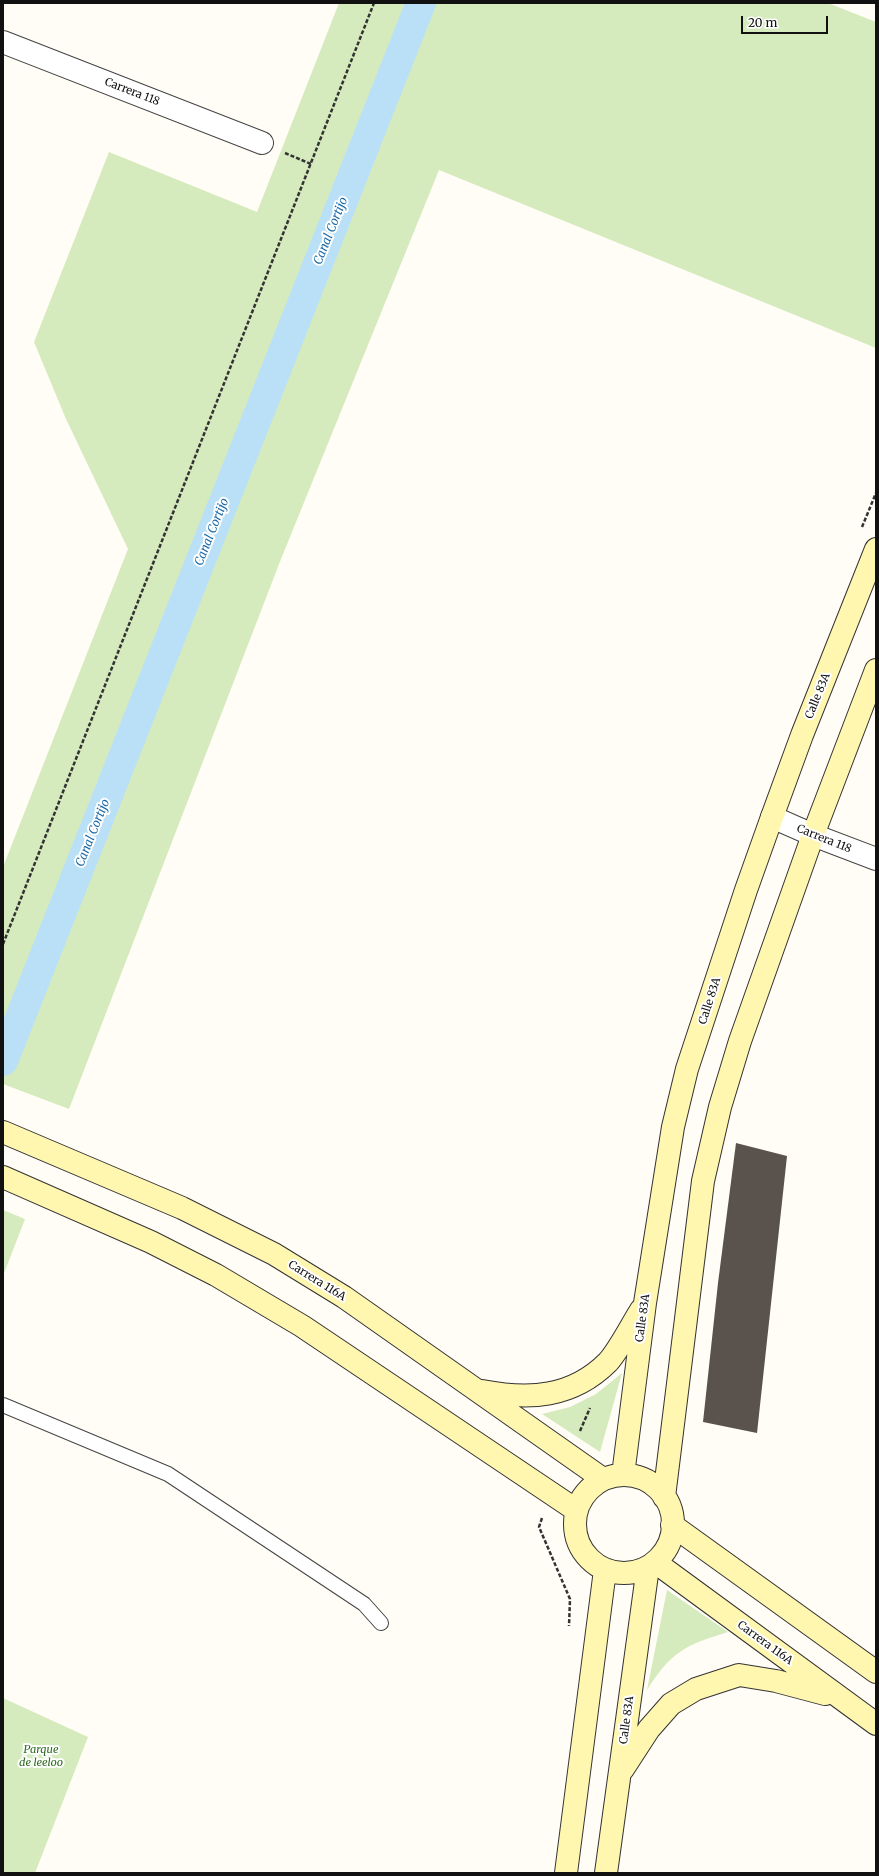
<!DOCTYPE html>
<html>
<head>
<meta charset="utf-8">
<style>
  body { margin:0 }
  #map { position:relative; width:879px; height:1876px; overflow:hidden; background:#fffdf5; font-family:Merriweather,serif }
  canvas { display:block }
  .frame { position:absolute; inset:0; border:4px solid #111; pointer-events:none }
  .scale { position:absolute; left:741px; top:16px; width:87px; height:18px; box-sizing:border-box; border:2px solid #111; border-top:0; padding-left:5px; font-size:12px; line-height:14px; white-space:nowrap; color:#111; -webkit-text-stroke:3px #fff; paint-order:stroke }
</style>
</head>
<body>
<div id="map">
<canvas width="879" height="1876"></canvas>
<div class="frame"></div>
<div class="scale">20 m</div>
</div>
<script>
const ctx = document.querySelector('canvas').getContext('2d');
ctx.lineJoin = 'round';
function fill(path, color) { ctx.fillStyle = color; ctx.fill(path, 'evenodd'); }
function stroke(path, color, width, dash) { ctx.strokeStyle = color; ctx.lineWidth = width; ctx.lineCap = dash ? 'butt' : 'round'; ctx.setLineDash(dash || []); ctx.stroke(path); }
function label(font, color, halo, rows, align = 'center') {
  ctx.font = font + ' Merriweather,serif'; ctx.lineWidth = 4; ctx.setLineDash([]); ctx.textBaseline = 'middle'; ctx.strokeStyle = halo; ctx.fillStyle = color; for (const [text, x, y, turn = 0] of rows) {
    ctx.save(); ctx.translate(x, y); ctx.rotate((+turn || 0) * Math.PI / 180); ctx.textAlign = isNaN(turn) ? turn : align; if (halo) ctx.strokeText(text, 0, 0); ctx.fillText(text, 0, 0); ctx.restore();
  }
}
fill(new Path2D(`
  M339,3H828L876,22V348L439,170L281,559L69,1109L3,1084V867L128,549L66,419L34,342L109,152L257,212Z
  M3,1210L25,1219L3,1276Z
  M622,1373L600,1452L542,1414L570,1407L596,1394Z
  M667,1590L728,1632C685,1645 671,1652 647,1690Z
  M3,1698L88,1737L35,1873H3Z`), '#d5ebbd');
stroke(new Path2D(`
  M3,1061L421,3`), '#b9e0f7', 30);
fill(new Path2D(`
  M736,1143L787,1156L757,1433L703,1422L718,1283Z`), '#5a524d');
const lane = new Path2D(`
  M3,1405L168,1474L364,1604L381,1623`);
const street = new Path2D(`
  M3,42L262,143
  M772,817L813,835L876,859`);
const secondary = new Path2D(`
  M3,1132L182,1208L274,1254L344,1297L603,1479
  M3,1177L151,1242L216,1275L302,1326L576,1510
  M482,1391C529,1400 572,1398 608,1362C619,1350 632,1324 641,1310
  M623,1475L645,1303L673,1127L687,1069L746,890L772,817L802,735L876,549
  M575 1524a49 49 0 1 1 98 0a49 49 0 1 1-98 0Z
  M664,1497L703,1181L720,1107L740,1041L813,835L876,670
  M672,1525L876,1672
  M655,1562L876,1724
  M623,1769L649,1729L671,1704L696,1689L739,1675L776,1681L825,1694
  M566,1873L605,1570
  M606,1873L648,1567`);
stroke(lane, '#444', 16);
stroke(street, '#444', 24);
stroke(secondary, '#333', 24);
stroke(new Path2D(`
  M285,153L311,164
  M862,527L876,493
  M3,944L374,3
  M580,1431L590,1408
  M542,1518L539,1527L570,1599L569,1626`), '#333', 2.5, [4, 2]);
stroke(lane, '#fff', 14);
stroke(street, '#fff', 22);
stroke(secondary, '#fff6b0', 22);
label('11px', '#111', '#fff', [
  ["Carrera 118",132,92,21],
  ["Calle 83A",818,696,-68],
  ["Carrera 118",824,839,22],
  ["Calle 83A",710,1001,-72],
  ["Carrera 116A",317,1281,32],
  ["Calle 83A",643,1318,-82],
  ["Carrera 116A",765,1643,36],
  ["Calle 83A",627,1720,-82]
]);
label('italic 11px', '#2f6b1f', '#fff', [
  ["Parque",41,1750],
  ["de leeloo",41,1763]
]);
label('italic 12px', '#1768a6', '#fff', [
  ["Canal Cortijo",331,231,-68],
  ["Canal Cortijo",212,532,-68],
  ["Canal Cortijo",93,833,-68]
]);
</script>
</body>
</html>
